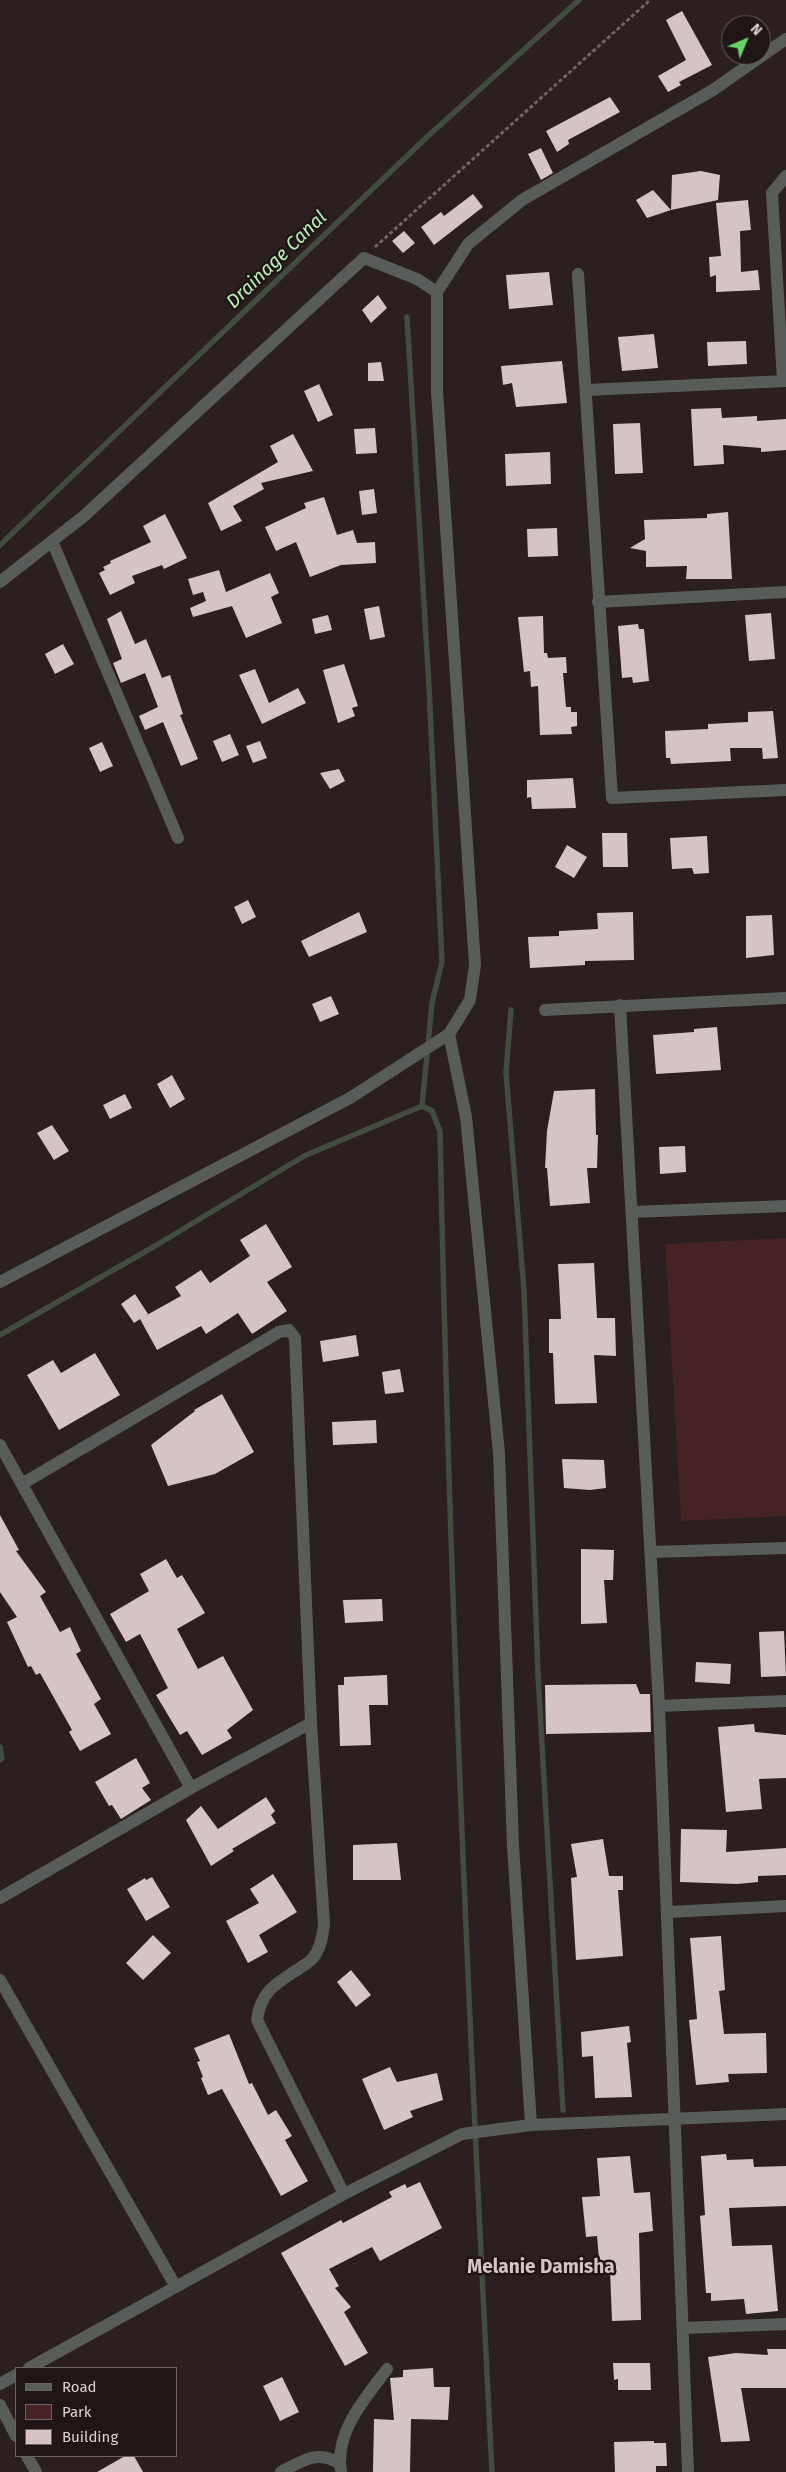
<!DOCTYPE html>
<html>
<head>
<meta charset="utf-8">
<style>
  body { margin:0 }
  #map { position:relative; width:786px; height:2472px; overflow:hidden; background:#2b1f1f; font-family:"Fira Sans",sans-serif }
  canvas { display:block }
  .legend { position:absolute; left:15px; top:2367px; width:162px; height:90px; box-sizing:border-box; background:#211616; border:1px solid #6c6262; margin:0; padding:6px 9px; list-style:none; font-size:15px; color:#dcd4d4 }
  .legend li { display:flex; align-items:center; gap:10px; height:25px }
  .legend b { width:25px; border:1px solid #6c6262 }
  .north { position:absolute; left:721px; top:15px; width:50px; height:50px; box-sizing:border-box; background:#211616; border:1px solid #6c6262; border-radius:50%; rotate:45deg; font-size:14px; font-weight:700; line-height:20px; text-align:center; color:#dcd4d4 }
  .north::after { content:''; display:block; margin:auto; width:18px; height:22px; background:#65d467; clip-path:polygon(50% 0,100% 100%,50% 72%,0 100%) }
</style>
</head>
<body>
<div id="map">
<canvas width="786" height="2472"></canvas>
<ul class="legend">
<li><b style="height:6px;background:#595d59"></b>Road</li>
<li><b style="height:14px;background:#462324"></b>Park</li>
<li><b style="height:14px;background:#d4c4c4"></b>Building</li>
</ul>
<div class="north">N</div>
</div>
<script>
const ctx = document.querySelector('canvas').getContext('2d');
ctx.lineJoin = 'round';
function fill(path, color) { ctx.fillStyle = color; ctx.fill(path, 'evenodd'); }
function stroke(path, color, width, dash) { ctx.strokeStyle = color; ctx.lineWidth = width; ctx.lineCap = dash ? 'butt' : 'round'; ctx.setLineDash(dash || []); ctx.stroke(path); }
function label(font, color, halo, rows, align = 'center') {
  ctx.font = font + ' "Fira Sans",sans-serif'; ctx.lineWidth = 5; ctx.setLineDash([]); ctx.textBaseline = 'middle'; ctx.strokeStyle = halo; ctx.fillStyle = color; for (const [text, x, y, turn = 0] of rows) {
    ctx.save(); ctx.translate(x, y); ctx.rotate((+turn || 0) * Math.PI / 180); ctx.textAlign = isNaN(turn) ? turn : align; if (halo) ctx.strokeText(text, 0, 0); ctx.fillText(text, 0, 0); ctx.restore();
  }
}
fill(new Path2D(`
  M786,1238V1516L681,1521L665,1244Z`), '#462324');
stroke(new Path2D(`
  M407,317L429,687L442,962L432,1003L422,1106
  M0,545L428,136L579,0
  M511,1010L506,1073L524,1290L538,1674L563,2110
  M0,1335L155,1246L304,1156L422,1106L432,1111L440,1131C449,1578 469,2025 492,2472
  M0,1747L2,1758L0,1760`), '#424d40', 5.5);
fill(new Path2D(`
  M682,11L712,65L679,82L681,85L668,92L658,76L686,60L666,20Z
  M610,97L620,112L568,140L569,144L557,152L546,131Z
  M541,148L553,173L541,180L528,154Z
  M701,171L720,175L718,200L671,210L672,175Z
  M653,190L671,210L647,218L636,200Z
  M473,194L483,207L434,245L421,227L441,212L444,216Z
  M748,200L751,230L740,231L741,272L758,270L760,290L716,292V275L710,277L709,257L721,256L716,203Z
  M404,231L415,243L403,253L392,241Z
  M549,272L553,305L509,309L506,275Z
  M378,295L387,308L371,323L362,310Z
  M654,334L658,368L622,371L618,337Z
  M746,341L747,364L708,366L707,342Z
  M562,361L567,403L516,407L512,383L503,385L501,366Z
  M381,362L384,381H368V363Z
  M319,384L333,415L318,422L304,391Z
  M721,408L722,418L757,416V421L786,419V450L761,452V448L723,445L724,464L694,466L691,409Z
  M640,423L643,473L615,474L613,424Z
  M375,428L377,453L356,454L354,429Z
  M293,434L313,471L261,483L264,489L233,506L242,521L221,531L208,503L278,462L270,446Z
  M550,452L551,484L506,486L505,454Z
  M374,489L377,513L362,515L359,491Z
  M324,497L337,535L353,530L357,543L375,542L376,563L341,565L310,577L296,542L276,551L265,527L306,508L304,503Z
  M728,512L732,579H686L687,566L646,567V551L630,548L645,539L644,520L707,518V514Z
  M165,514L187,558L164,569L162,565L132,576L135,583L110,595L99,573L105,570L103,567L111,563L110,561L151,542L143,526Z
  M557,528L558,556L528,557L527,529Z
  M219,570L226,592L270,573L279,593L271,597L282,623L246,638L232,606L193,617L190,608L206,601L203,592L193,595L188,579Z
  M379,606L385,637L370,640L364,609Z
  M121,611L135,644L146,639L162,678L170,675L183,714L180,715L198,759L181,766L163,722L145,730L139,716L158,707L145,673L121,683L113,663L122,659L107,619Z
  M771,613L775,659L749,661L745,615Z
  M328,615L332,630L315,634L312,619Z
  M543,616L544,653H547L548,658L566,657L567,673H563L566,707H571V712H577V726L571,727L572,734L540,735L538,686L531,687L530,671L524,672L518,617Z
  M638,624L639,629H644L649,681L633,683L632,677L622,678L618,626Z
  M63,644L74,664L55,674L45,654Z
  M344,664L358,706L352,708L355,716L338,723L323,670Z
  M255,669L269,703L298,688L306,703L262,724L239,675Z
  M773,711L778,758L763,759L762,748H730L731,761L671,764L670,758H666L665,731L708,729V724L748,722V712Z
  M230,734L239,755L222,762L213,741Z
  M260,741L267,758L253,763L246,746Z
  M102,742L113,766L100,772L89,748Z
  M339,769L345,781L330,789L320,773Z
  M573,778L576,808L532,809L531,797L527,798V780Z
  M602,833H627L628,867H603Z
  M707,836L709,873L694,874L692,868L672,869L670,838Z
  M567,845L587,857L574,878L555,867Z
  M248,900L256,917L242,924L234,907Z
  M359,912L367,932L309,957L301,941Z
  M633,912L634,960L585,961V965L530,968L528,937L559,936V931L598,929L597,913Z
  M772,915L774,955L746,958V916Z
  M331,996L339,1014L320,1022L312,1004Z
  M717,1027L721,1070L656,1074L653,1035L694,1032V1029Z
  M172,1075L185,1099L170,1108L157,1084Z
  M595,1089L596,1135H598L597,1168H587L590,1203L550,1206L547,1168H545L547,1131L554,1091Z
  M125,1094L132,1108L110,1119L103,1105Z
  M52,1125L69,1151L54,1160L37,1133Z
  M685,1146L686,1172L660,1174L659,1147Z
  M266,1224L292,1267L267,1282L287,1311L252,1334L238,1313L206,1334L201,1326L157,1350L140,1319L134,1323L121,1304L135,1294L148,1314L145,1316L181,1296L175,1287L201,1270L210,1283L250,1256L240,1240Z
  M594,1263L597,1318H615L616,1356L594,1355L597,1403L555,1404L553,1353H549V1319H561L558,1264Z
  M356,1335L359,1356L323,1362L320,1341Z
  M95,1353L120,1395L59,1430L27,1375L53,1360L61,1373Z
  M400,1369L404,1392L385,1394L382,1372Z
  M222,1394L254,1452L215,1474L168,1486L151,1445L195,1411L194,1410Z
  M376,1420L377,1443L333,1445L332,1422Z
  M562,1459L604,1460L606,1488L590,1490L564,1488Z
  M0,1515L19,1550L16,1551L46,1592L40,1596L60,1632L70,1627L81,1651L76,1654L101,1699L94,1704L111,1734L80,1751L69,1732L72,1730L40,1673L36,1675L31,1666L28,1667L7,1622L17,1617L0,1592Z
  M581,1549L614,1550L613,1580H604L607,1623L581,1624Z
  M166,1559L177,1578L182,1575L205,1613L177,1629L198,1669L223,1656L253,1710L227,1730L232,1738L202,1755L187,1731L180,1735L156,1695L168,1688L140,1634L126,1642L110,1614L149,1591L140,1574Z
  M382,1599L383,1621L345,1623L343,1600Z
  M784,1631L786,1676L761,1677L759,1632Z
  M696,1662L731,1664L730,1684L695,1682Z
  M387,1675L388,1705H369L371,1745L340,1746L338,1685H344V1677Z
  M636,1684L640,1694H650L651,1732L546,1734L545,1685Z
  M754,1724L755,1732L786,1735V1778L759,1779L762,1809L726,1812L718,1727Z
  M136,1758L150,1783L142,1788L151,1800L121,1819L112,1805L109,1806L95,1782Z
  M266,1797L275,1811L271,1815L276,1823L232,1849L234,1851L211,1866L186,1820L201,1806L218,1829Z
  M681,1829L727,1830L726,1852L786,1848V1875L758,1876V1882L737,1884L680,1882Z
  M603,1839L609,1876H623V1890H618L623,1956L576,1960L571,1878L577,1877L571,1844Z
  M397,1843L401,1880H353V1845Z
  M273,1874L297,1912L259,1935L268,1952L248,1963L226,1921L259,1903L250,1889Z
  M152,1877L170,1907L146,1921L127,1889L145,1878L146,1880Z
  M153,1935L171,1953L143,1980L126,1963Z
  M721,1936L725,1990L719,1991L724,2034L766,2033L767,2073L728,2074L729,2082L696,2085L689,2020L697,2019L690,1938Z
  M351,1970L371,1995L356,2007L337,1982Z
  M629,2026L631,2042L627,2043L632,2097L595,2098L593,2056L582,2057L581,2032Z
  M229,2034L249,2084L252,2083L268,2115L276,2110L292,2136L285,2140L308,2181L281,2196L222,2089L208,2095L201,2078L203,2077L197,2062L200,2061L194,2048Z
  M390,2067L397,2082L437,2073L443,2100L410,2111L413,2117L384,2130L362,2079Z
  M726,2154L727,2160L753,2159L754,2167L786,2166V2206L729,2208L732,2246L772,2245L778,2311L746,2314L744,2299L711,2301V2293H706L700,2216L705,2215L701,2156Z
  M630,2156L634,2193L650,2192L653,2231L639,2233L641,2320L612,2321L610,2270H600L597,2236L586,2237L582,2197L600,2196L597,2158Z
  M420,2182L442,2228L380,2261L372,2247L329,2269L339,2286L335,2288L351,2307L344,2312L368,2353L345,2366L281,2253L341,2220L343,2223L392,2197L389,2192L405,2184L407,2188Z
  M767,2349H786V2388H741L750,2441L721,2442L708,2357L736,2353L768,2355Z
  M613,2363H650L651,2390H618V2379L614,2380Z
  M433,2368L434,2387H450L448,2420L411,2419L410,2472H373L374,2419L394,2420L390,2378L403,2377V2370Z
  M282,2377L299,2412L280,2421L263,2386Z
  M654,2441V2443H666L667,2466H656V2472H615L614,2442Z
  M125,2456H134L143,2472H97Z`), '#d4c4c4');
stroke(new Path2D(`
  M375,247L650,0`), '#6e6464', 3, [4, 2.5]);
stroke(new Path2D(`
  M578,274L612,798L786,790
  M783,381L772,193L786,176
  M586,390L786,381
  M52,541L178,838
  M0,582L84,516L364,258L417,279L437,292
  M598,602L786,592
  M620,1005L659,1706L688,2472
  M545,1010L786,998
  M449,1034L466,1117L499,1453L513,1846L531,2125
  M632,1212L786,1206
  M0,1282L350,1098L449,1034L470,1000L475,965L437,391V292L468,244L522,200L713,90L786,39
  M0,1445L191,1788
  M22,1484L279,1332L289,1330L295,1338L311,1723L324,1925C322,1937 321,1948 313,1958C310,1962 304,1965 300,1968C277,1983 261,1990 257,2020L344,2194
  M651,1552L786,1548
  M659,1706L786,1701
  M0,1898L191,1788L311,1723
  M669,1912L786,1906
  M0,1980L176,2287
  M684,2328L786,2324
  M29,2368L344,2194L462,2134L531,2125L786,2114
  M0,2384L16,2375
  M0,2405L16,2436
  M27,2456L36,2472
  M340,2464C339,2426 366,2398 387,2369
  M281,2472C302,2461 318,2449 340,2464L341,2470`), '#595d59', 12);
label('italic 19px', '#baf1b8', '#211616', [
  ["Drainage Canal",277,260,-44]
]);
label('bold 19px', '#d4c5c4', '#211616', [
  ["Melanie Damisha",541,2268]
]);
</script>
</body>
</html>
